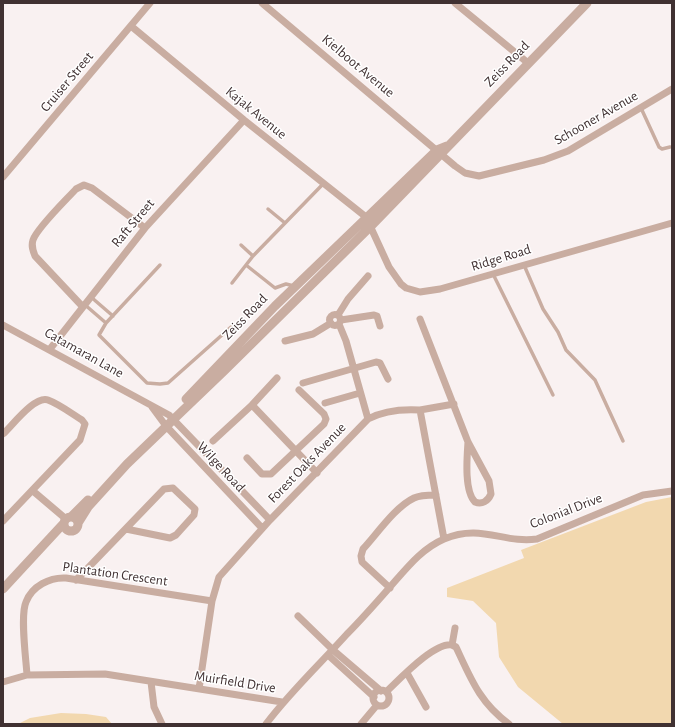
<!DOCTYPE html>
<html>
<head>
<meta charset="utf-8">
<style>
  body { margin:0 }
  #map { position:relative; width:675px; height:727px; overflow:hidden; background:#f9f1f1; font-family:"Alegreya Sans",sans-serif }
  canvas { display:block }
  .frame { position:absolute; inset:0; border:4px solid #403132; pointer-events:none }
</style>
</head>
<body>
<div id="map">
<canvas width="675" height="727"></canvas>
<div class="frame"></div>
</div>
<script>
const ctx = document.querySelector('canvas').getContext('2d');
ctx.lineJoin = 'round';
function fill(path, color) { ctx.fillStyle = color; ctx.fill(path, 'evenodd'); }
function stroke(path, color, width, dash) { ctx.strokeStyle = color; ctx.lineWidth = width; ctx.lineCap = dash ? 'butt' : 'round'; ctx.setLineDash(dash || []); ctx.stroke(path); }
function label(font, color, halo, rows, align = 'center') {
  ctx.font = font + ' "Alegreya Sans",sans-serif'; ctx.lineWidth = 3; ctx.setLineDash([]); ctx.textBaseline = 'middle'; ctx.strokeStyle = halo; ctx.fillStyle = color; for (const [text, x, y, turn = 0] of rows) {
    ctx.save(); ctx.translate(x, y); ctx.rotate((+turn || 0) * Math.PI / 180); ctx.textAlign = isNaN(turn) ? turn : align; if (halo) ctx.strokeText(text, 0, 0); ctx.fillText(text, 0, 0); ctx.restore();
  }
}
fill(new Path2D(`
  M672,497V724H563L518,687L499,657L496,623L473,601L447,597V588L524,558L521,550L646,502Z
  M61,713L86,714L106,717L112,724H18L30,718Z`), '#f2d8af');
stroke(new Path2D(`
  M641,108L659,147L662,149L670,147
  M268,209L285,223
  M241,245L253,256
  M160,265L106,323L99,335L147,383L160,384L168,383L231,327
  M246,265L275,288L286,284L294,286
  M524,265L543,309L558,332L566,350L595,380L623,441
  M493,274L553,395
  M232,283L253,256L324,183
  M91,297L113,316
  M84,304L106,323`), '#c9ada1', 3.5);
stroke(new Path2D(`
  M262,3L455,166L465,173L479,176L544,160L568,151L672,89
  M455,3L528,63
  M131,26L244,120L366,217L389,267L401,284L406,288L420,292L440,289L672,223
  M3,177L150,3
  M82,306L35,256C33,251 31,246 33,240C37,228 66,200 76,189L84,185L92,188L145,228
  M329.5 320a5.5 5.5 0 1 1 11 0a5.5 5.5 0 1 1-11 0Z
  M338,315L348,299L368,276
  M420,319L468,442L489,481L491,494C488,501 482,505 475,502C464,491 467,457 468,442
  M341,320L374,315L377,316L380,326
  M339,324L346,341L368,419
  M3,325L169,415L270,520
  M285,341L313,334L331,323
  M50,349L145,228L244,120
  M303,383L376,362L380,363L388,379
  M325,403L360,393
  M252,405L317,473
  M152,407L166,426L262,528
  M420,410L454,404
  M3,434C12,426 35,395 48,400C59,404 71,413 82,420L85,424L80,440L3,521
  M213,441L252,405L277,378
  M247,458L262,474H271L324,424L326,419L324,414L299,390
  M33,491L66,519
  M76,580L85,571L164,489L173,488L195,509L194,515L176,535L170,538L126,529
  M390,588L362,562L361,556L363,549C377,534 395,507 414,498C420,495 429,495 436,495
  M298,616L333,650L381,691
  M455,628L452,645L456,647C471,679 480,703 509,724
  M328,655L374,697
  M407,673L426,707
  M27,675C26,659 20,615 26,602C32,586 50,577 66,578L212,601
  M3,682L27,675L105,674L282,702
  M151,682L154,707L162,724
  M199,689L212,601L219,577L270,520L368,419C383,411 403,409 420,410L444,539
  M373 698a8 8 0 1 1 16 0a8 8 0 1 1-16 0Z
  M386,692C399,680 434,642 452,645
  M266,724C290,692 320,664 347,634C362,619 376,603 390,587C406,569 421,549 444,539C481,523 504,544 537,539L643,495L672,491
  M361,724L377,705`), '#c9ada1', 7);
stroke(new Path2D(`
  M186,399L275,306L437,150L447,146
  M64 524a7 7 0 1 1 14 0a7 7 0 1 1-14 0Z
  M71,517L88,500
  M78,523L88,507L127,464L224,371L371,226L587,3
  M3,589L64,523`), '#c9ada1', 9);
label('14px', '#403132', '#fff', [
  ["Zeiss Road",507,64,-46],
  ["Kielboot Avenue",358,66,40],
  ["Cruiser Street",67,82,-50],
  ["Kajak Avenue",256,113,39],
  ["Schooner Avenue",596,118,-30],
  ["Raft Street",133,223,-50],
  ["Ridge Road",501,258,-17],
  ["Zeiss Road",245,317,-46],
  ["Catamaran Lane",84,353,29],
  ["Forest Oaks Avenue",307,463,-46],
  ["Wilge Road",221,467,47],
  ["Colonial Drive",566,511,-21],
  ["Plantation Crescent",115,574,8],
  ["Muirfield Drive",235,682,9]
]);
</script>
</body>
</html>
